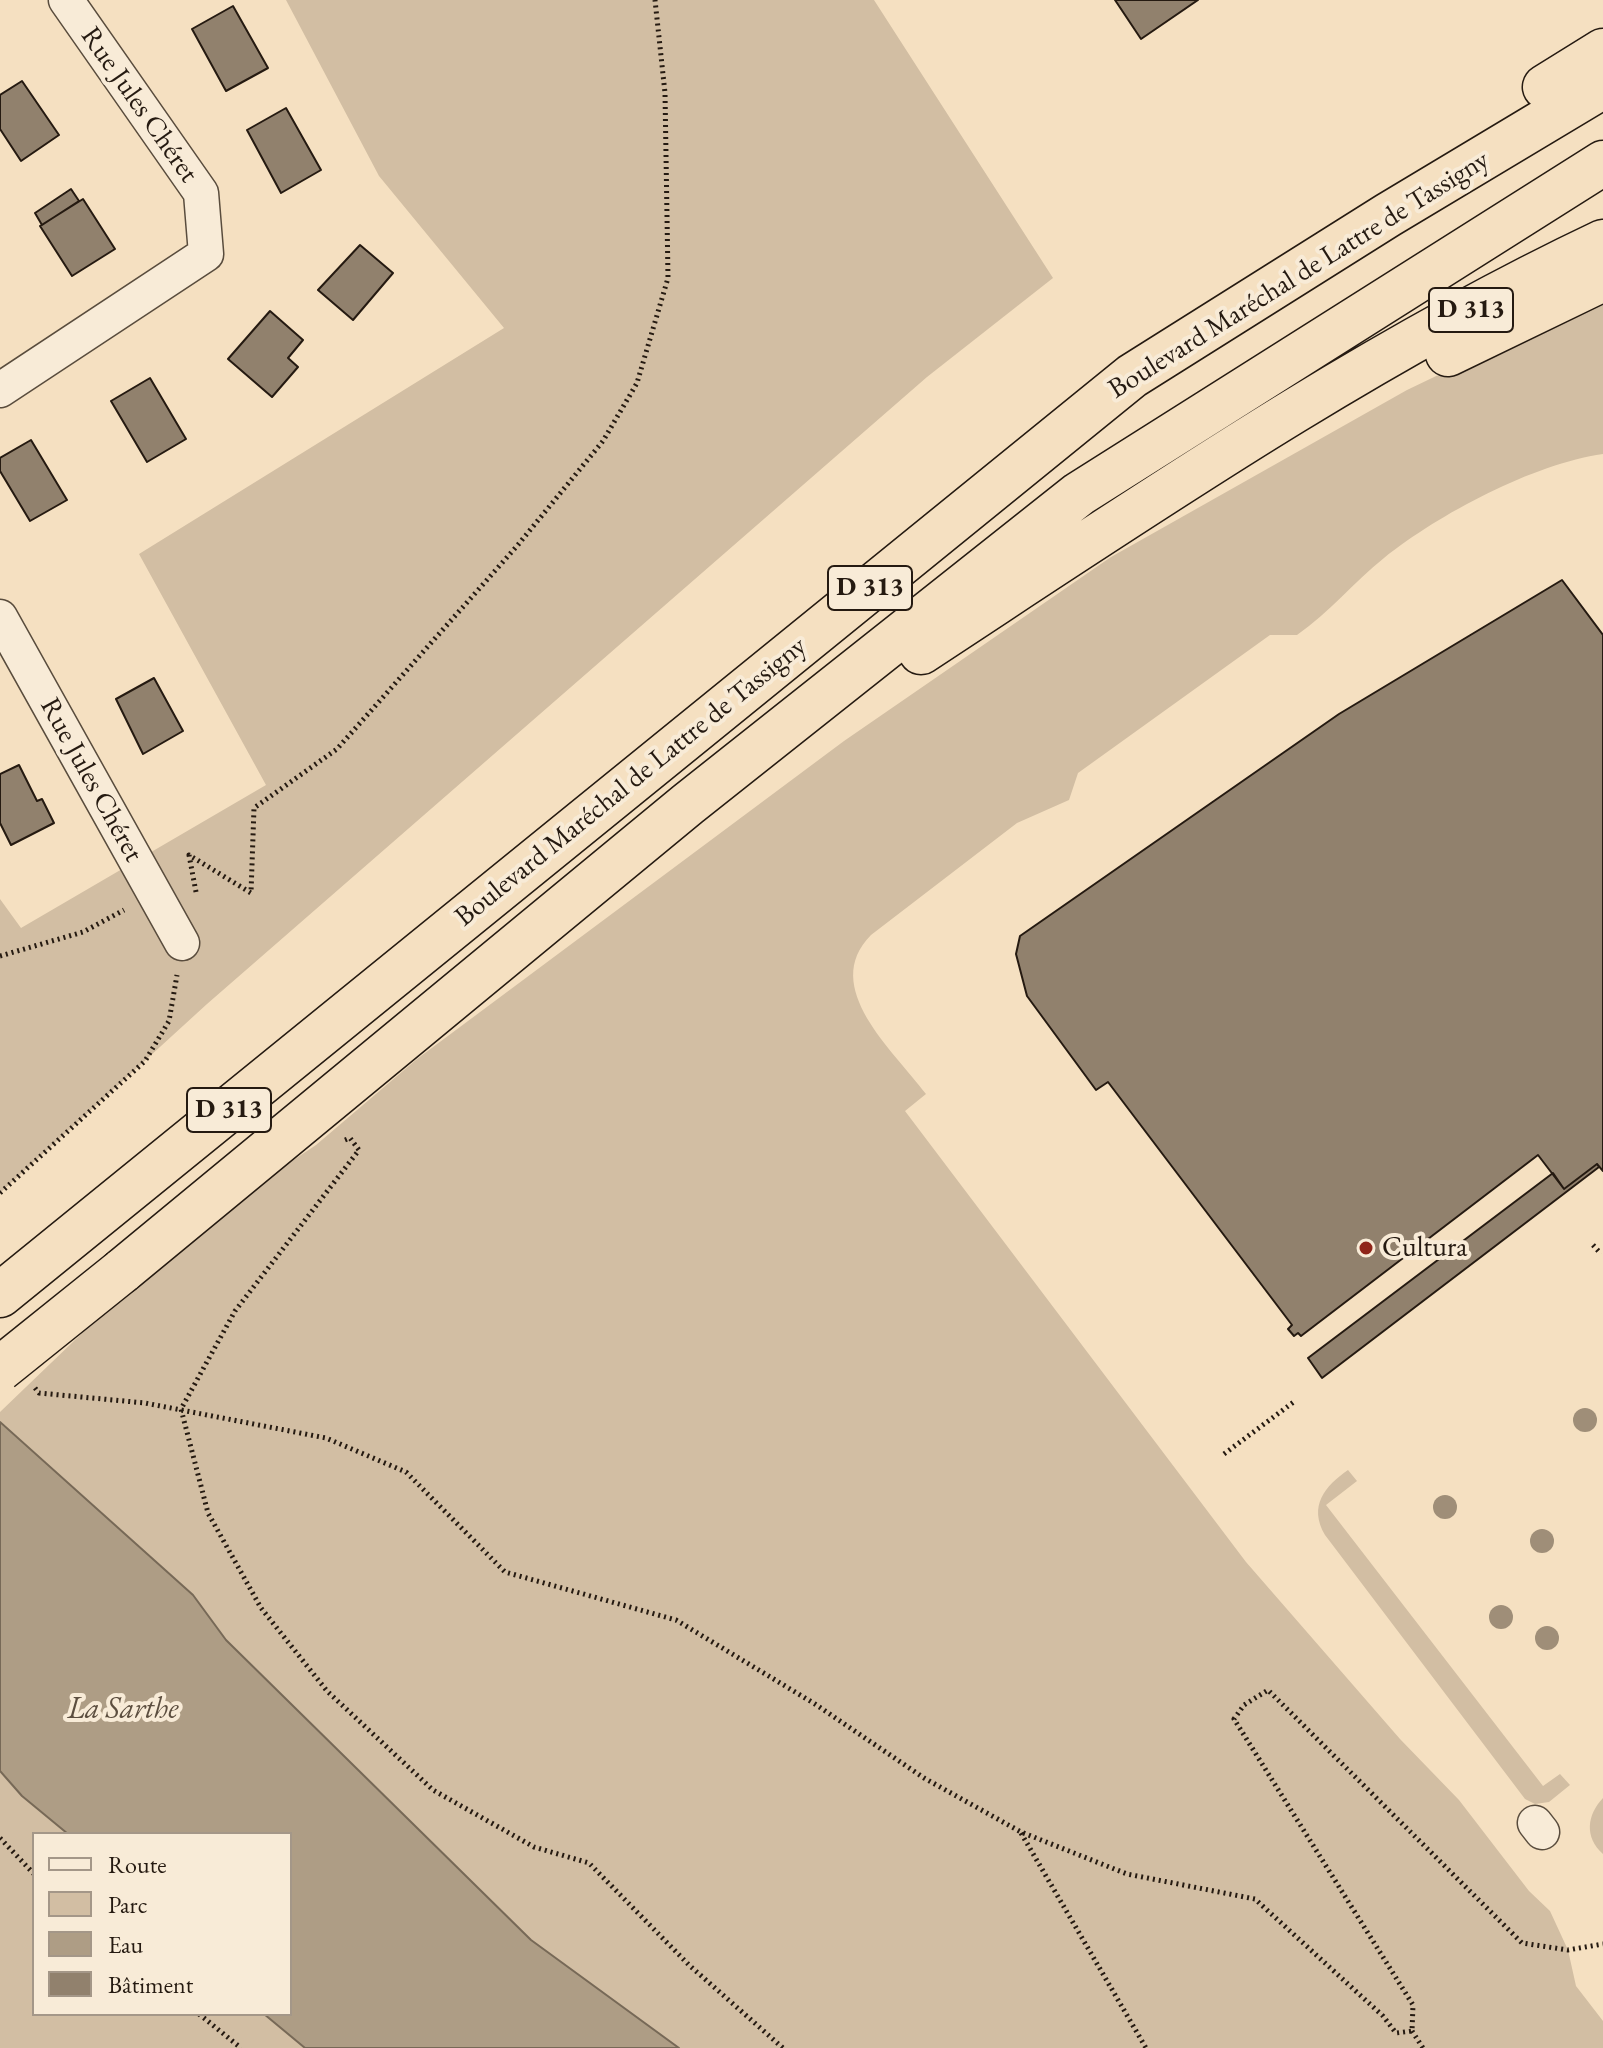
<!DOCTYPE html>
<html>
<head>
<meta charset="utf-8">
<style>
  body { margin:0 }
  #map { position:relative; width:1603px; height:2048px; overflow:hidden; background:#f5e0c1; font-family:"EB Garamond",serif }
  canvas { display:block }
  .legend { position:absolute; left:32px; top:1832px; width:260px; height:184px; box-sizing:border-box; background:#f8ebd7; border:2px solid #a49788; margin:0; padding:10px 14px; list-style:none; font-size:24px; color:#251a11 }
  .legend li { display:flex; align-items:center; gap:16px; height:40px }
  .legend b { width:40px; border:2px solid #a49788 }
</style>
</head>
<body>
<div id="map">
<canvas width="1603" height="2048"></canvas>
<ul class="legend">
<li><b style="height:10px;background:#f8ebd7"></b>Route</li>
<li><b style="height:22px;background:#d2bea3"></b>Parc</li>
<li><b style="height:22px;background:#ae9d85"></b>Eau</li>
<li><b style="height:22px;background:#91816d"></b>Bâtiment</li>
</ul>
</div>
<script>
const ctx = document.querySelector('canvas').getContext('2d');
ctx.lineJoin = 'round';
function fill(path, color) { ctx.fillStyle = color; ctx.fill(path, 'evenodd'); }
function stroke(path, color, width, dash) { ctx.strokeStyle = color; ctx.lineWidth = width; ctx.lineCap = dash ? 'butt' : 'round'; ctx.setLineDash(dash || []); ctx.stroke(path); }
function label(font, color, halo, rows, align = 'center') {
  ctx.font = font + ' "EB Garamond",serif'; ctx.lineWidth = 8; ctx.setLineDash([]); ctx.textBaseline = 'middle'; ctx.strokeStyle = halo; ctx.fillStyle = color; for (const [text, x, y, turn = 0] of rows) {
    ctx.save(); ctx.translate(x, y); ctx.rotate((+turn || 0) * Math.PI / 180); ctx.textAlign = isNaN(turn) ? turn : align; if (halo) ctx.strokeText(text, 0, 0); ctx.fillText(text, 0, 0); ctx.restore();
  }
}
fill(new Path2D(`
  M286,0H874L1053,278L927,377L207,1004L0,1193V899L21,928L266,785L139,554L504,328L379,176Z
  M1603,296V454C1533,464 1439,514 1384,558C1354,582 1329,613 1297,635H1270L1078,773L1069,800L1017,823L871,935C819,987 894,1051 926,1094L905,1111L1246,1562L1400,1739L1459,1800L1529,1891L1550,1911L1568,1950L1576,1986L1603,2021V2048H679L531,1940L226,1640L193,1595L0,1422V1412L128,1289L256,1185L316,1145L417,1059L844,741L1111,557L1407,390Z
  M1348,1470L1357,1481L1326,1505L1543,1786L1560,1774L1570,1785L1549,1802L1535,1804L1525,1799L1325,1535C1308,1506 1325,1486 1348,1470Z
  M0,1771L22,1796L68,1834H34V2014H264L305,2048H0Z
  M1603,1798V1854C1584,1837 1587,1815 1603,1798Z`), '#d2bea3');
const water = new Path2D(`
  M0,1422L193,1595L226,1640L531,1940L679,2048H305L264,2014H290V1834H68L22,1796L0,1771Z`);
fill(water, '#ae9d85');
stroke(water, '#776957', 2);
const building = new Path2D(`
  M1115,0H1198L1141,39Z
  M233,6L268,68L226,91L192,29Z
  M22,81L59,135L21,161L0,129V95Z
  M286,108L321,170L281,193L247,130Z
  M71,189L79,201L42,225L35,213Z
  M83,199L115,249L72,276L40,226Z
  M360,245L393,273L353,320L318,290Z
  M270,311L303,340L288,358L298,367L272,397L228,359Z
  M150,378L186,439L147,462L111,401Z
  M31,440L67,500L30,521L0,471V458Z
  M1562,580L1603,635V1171L1597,1164L1564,1189L1538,1155L1301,1336L1298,1333L1294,1336L1288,1329L1292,1325L1108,1082L1096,1090L1027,996L1016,954L1020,936L1339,714Z
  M154,678L183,731L143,754L116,699Z
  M19,765L37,801L42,799L54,823L11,845L0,823V774Z
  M1597,1164L1599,1167L1322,1378L1308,1358L1553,1173L1564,1189Z`);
fill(building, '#91816d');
stroke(building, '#251a11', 2);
const street = new Path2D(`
  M0,390L206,254L201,193L66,0
  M0,617L182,943
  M1535,1823L1542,1832`);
const highway = new Path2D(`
  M1545,87L1603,51
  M1448,354L1603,279
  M921,652C1142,507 1364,355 1603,242
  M122,1271L688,804L1079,494L1603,163
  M0,1295L1132,376L1388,215L1603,86`);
stroke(street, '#594c3d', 37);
stroke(highway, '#251a11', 47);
stroke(new Path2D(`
  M196,892L189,855L251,893L254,808L337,749L517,546L603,441L637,383L668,278L665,93L655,0
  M0,956L83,932L124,910
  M345,1140L350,1138L359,1150L235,1311L181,1409L208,1513L261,1608L327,1691L433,1790L534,1847L589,1863L689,1965L783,2048
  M0,1193L145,1061L169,1021L177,975
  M1593,1245L1601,1254
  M35,1388L39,1393L145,1403L326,1438L406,1472L505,1572L676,1620L815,1704L924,1778L1021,1832L1127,1874L1255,1899L1383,2016L1396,2033L1412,2031L1413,2005L1234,1719L1244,1705L1268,1690L1522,1943L1568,1950L1603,1944
  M1224,1454L1295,1401
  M1021,1833L1146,2048
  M0,1838L34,1874
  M199,2014L241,2048
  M1412,2031L1423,2048`), '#251a11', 5, [2, 4]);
stroke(street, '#f8ebd7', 34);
stroke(highway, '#f5e0c1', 44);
const highwayBridge = new Path2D(`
  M0,1369L122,1271`);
stroke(highwayBridge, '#251a11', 47, []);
stroke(highwayBridge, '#f5e0c1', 44);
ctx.fillStyle = '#9f8e78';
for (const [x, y] of [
  [1585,1420],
  [1445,1507],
  [1542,1541],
  [1501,1617],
  [1547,1638]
]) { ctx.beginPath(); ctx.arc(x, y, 12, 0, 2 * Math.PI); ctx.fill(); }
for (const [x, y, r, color] of [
  [1366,1248,8,"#8f2418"]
]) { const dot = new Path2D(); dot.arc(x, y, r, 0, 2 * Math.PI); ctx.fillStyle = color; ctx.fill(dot); stroke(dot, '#f8ebd7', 3); }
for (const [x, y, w] of [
  [1471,310,84],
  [870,588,84],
  [229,1110,84]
]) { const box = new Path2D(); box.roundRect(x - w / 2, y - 22, w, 44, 6); ctx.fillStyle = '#f8ebd7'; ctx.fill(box); stroke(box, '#251a11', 2); }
label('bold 26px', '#251a11', null, [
  ["D 313",1471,310],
  ["D 313",870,588],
  ["D 313",229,1110]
]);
label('28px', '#251a11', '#f8ebd7', [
  ["Rue Jules Chéret",139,105,55],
  ["Boulevard Maréchal de Lattre de Tassigny",1299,275,-32],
  ["Rue Jules Chéret",91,780,61],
  ["Boulevard Maréchal de Lattre de Tassigny",631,782,-39]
]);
label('28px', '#251a11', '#f8ebd7', [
  ["Cultura",1382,1248]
], 'left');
label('italic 30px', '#5c4e3f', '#f8ebd7', [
  ["La Sarthe",123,1710]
]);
</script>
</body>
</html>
